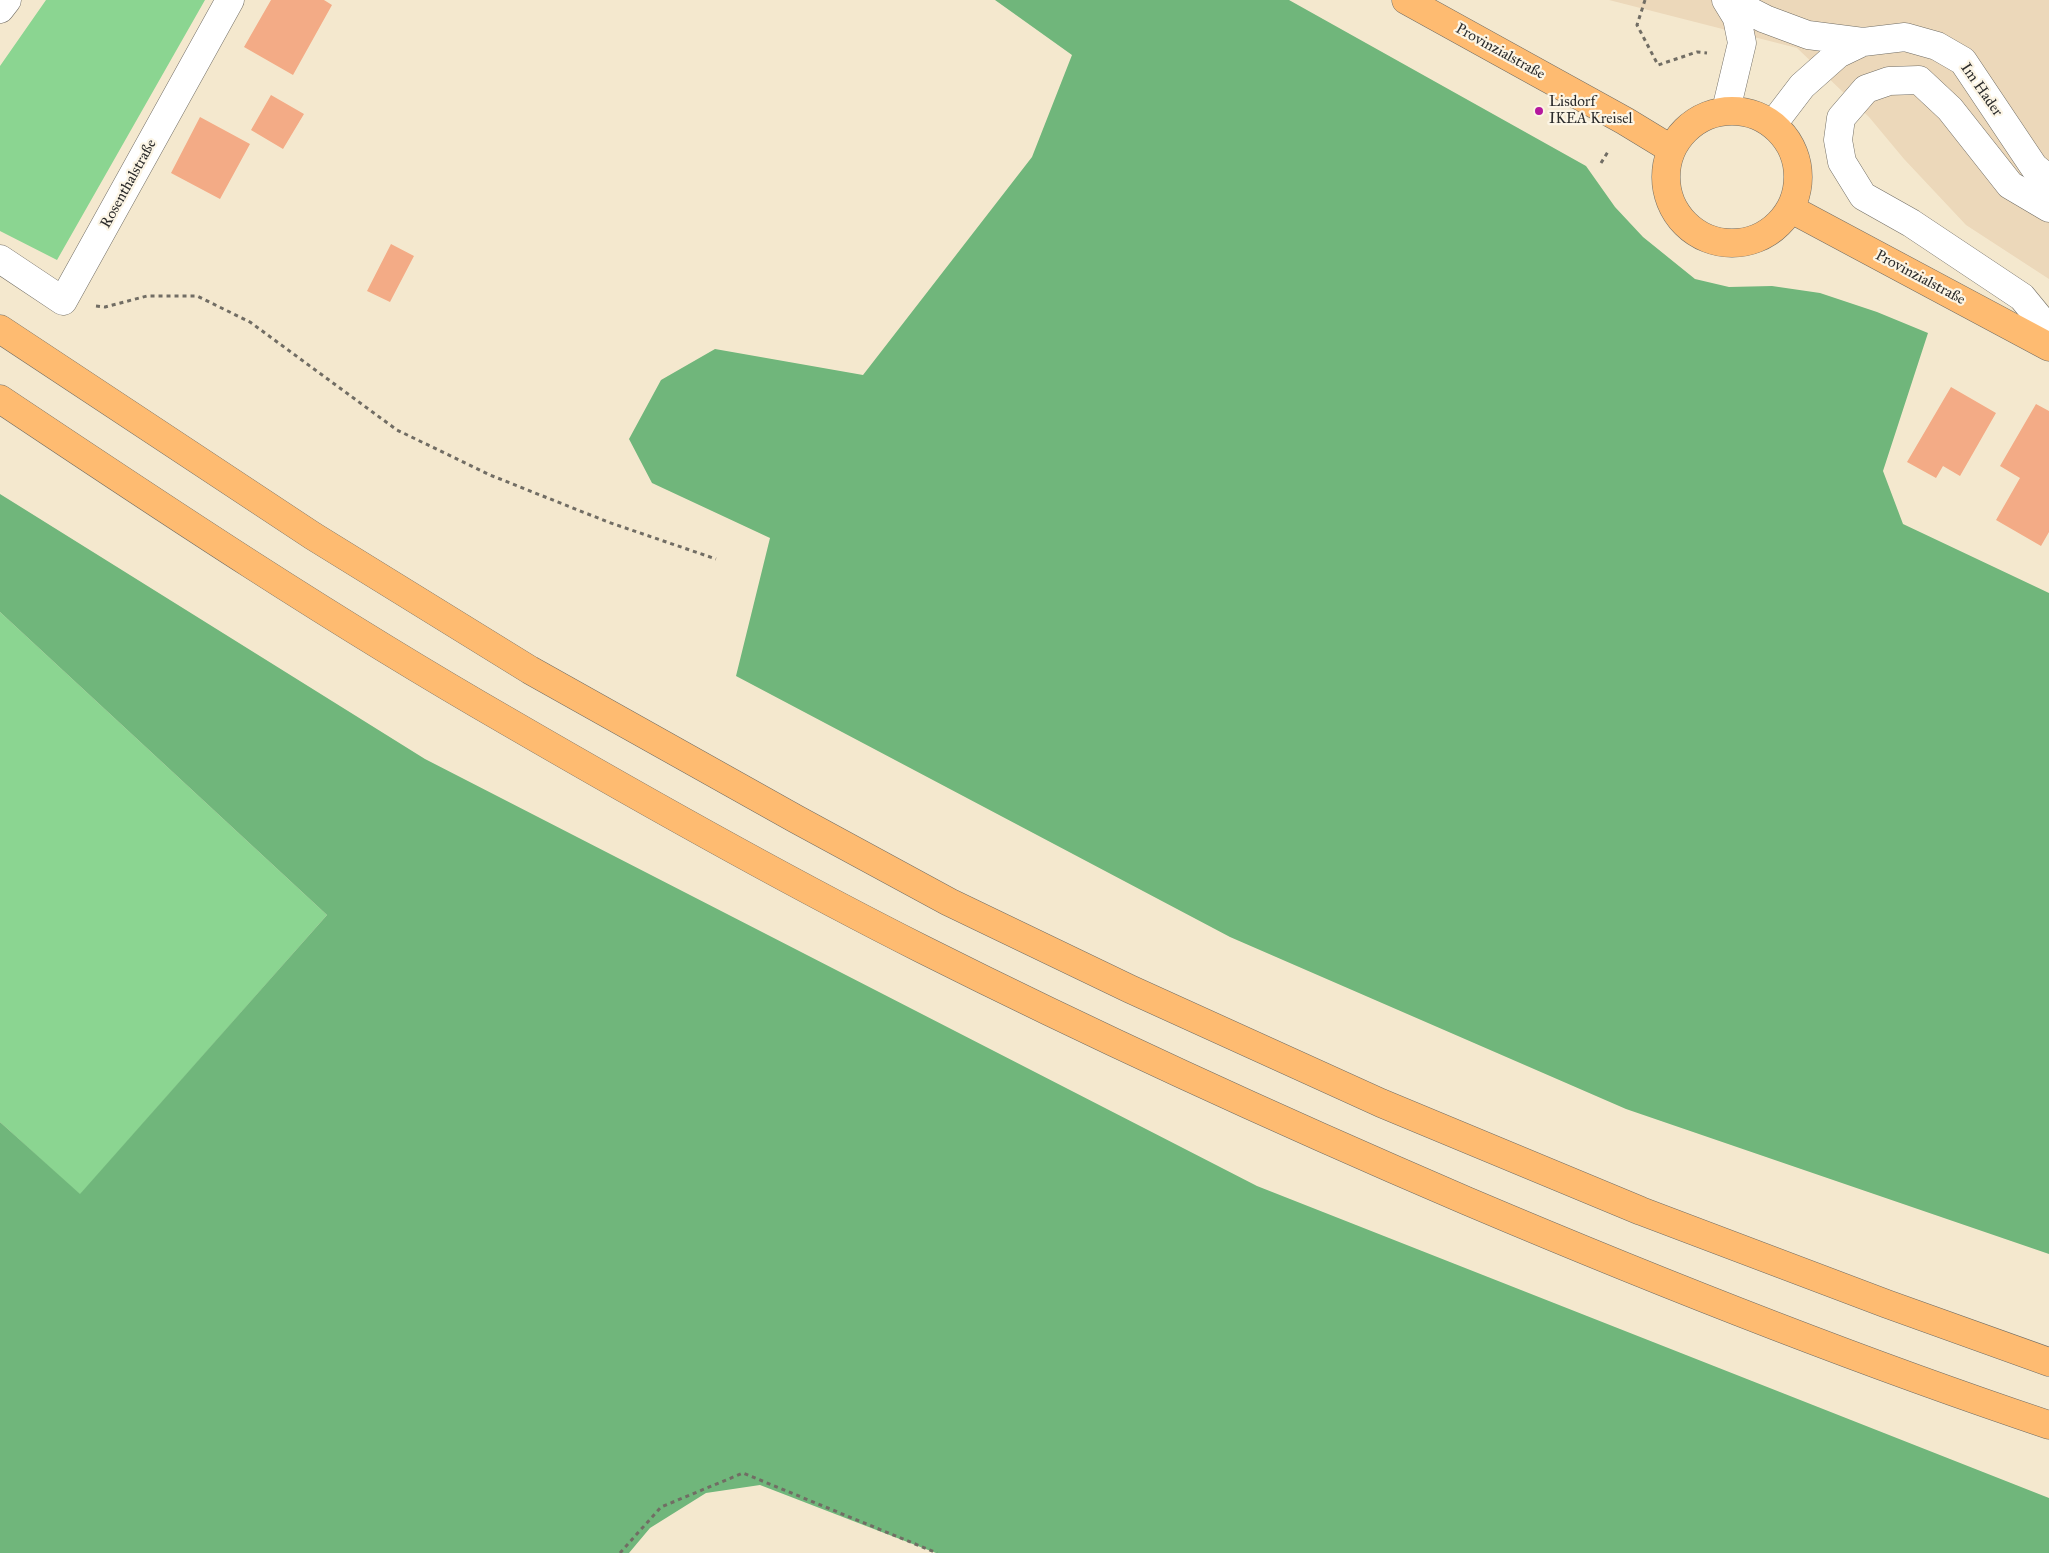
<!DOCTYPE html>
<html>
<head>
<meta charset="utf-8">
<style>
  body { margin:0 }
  canvas { display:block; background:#f4e8ce }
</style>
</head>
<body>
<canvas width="2049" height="1553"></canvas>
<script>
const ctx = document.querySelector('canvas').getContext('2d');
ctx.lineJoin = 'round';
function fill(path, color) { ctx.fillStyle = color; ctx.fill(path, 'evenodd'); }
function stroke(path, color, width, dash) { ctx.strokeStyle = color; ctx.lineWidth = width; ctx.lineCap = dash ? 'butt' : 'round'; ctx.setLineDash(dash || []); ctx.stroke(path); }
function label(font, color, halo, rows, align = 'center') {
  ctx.font = font + ' "IM FELL Great Primer",serif'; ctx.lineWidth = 4.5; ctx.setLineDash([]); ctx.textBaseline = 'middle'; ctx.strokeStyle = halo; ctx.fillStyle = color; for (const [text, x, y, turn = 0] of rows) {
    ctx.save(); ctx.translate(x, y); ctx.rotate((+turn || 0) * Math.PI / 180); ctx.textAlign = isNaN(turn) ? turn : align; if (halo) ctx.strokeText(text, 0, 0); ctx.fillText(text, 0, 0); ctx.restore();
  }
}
fill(new Path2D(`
  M1609,0H2049V279L1966,225L1904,159L1869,117L1797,48Z`), '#ecd8ba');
fill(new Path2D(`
  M46,0H205L57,260L0,231V66Z
  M0,612L327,915L80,1195L0,1122Z`), '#8bd591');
fill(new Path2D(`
  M995,0H1289L1586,166L1615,207L1643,237L1695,279L1729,287L1772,286L1820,293L1877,312L1928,333L1883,471L1903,524L2049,593V1254L1626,1109L1230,937L736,676L770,538L652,483L629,439L661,380L715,349L863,375L1032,157L1072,55Z
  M0,494L425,759L1257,1186L2049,1498V1553H936L760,1485L706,1493L650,1528L629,1553H0V1122L80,1194L327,915L0,612Z`), '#70b67b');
fill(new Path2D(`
  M271,0H324L332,5L293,75L244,47Z
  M271,95L304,114L283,149L251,130Z
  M200,117L250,144L220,199L171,173Z
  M391,244L414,256L390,302L367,291Z
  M1951,387L1996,413L1960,476L1943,466L1936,478L1907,462Z
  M2036,404L2049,411V532L2041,546L1996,520L2020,478L2000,466Z`), '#f3ab86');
const minor = new Path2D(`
  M1728,0L1765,19L1808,35L1863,42
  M0,9L7,0
  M1726,110L1742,43L1737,18L1726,0
  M1773,124L1802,86L1838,54L1863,42L1905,37L1937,46L1963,61L2034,167L2049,179
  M2049,208L2010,185L1950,109L1919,80L1889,81L1866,89L1841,118L1838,140L1842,162L1863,196L1911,223L2022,297L2049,330
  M0,259L63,301L230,0`);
const major = new Path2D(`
  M1406,0L1625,121L1671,149
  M1666 177a66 66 0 1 1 132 0a66 66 0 1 1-132 0Z
  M1791,209L2049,347`);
const highway = new Path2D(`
  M0,329L313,536L530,670L796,819L949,902L1130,989L1381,1103L1641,1211L1887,1304L2049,1362
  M0,399C166,510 333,621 507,721C643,800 781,878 922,949C1101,1039 1283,1122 1467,1201C1658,1282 1852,1359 2049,1425`);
stroke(minor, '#716d64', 29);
stroke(major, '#716d64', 29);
stroke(highway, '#716d64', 29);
stroke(new Path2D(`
  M1645,0L1637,25L1658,65L1697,52L1707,53
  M1601,163L1609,150
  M96,306L105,307L147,296H197L250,322L397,430L490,475L608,522L716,559
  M620,1553L661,1507L743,1473L937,1553`), '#716d64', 3, [4, 4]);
stroke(minor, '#fff', 28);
stroke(major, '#febb71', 28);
stroke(highway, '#febb71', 28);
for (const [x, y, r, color] of [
  [1539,111,5,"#b5179e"]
]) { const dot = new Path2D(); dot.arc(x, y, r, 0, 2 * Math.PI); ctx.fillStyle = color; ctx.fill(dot); stroke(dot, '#fcf5e5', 2); }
label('15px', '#2b2b2b', '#fcf5e5', [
  ["Provinzialstraße",1500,52,29],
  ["Im Hader",1981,90,55],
  ["Rosenthalstraße",129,184,-61],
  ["Provinzialstraße",1920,278,28]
]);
label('15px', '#2b2b2b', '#fcf5e5', [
  ["Lisdorf",1549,102],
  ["IKEA Kreisel",1549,119]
], 'left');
</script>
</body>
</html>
